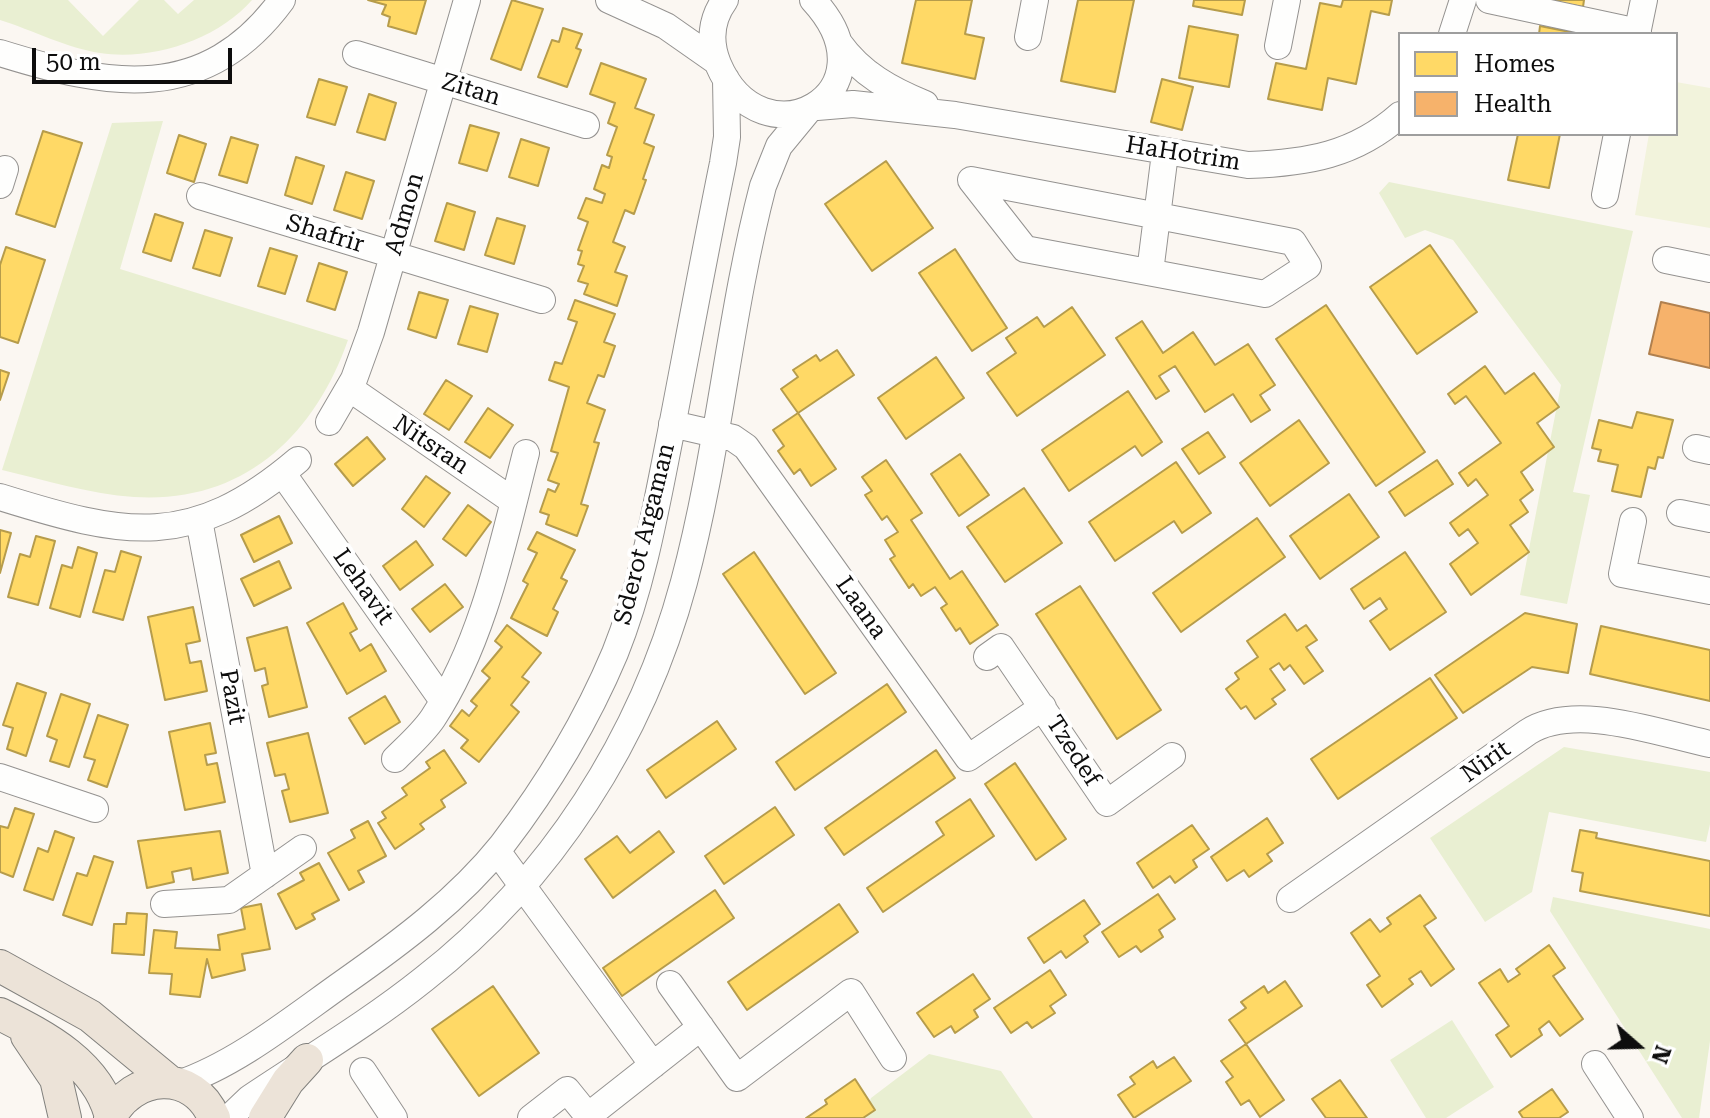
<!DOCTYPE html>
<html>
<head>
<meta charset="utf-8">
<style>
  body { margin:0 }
  #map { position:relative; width:1710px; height:1118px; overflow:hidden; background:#fbf7f2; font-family:"Roboto Serif",serif }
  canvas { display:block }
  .legend { position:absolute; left:1398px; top:32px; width:280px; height:104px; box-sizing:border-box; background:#fff; border:2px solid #9e9e9e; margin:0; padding:10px 14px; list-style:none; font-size:24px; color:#0d0d0d }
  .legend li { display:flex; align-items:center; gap:16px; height:40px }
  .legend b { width:40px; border:2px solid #9e9e9e }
  .north { position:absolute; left:1598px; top:1006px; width:80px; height:80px; -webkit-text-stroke:6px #fff; paint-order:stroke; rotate:110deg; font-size:22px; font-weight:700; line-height:32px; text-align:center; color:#0d0d0d }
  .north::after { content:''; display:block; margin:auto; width:28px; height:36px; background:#0d0d0d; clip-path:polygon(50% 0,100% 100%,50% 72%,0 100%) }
  .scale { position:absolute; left:32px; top:48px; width:200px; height:36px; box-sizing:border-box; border:4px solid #0d0d0d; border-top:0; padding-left:10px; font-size:24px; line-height:28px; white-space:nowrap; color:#0d0d0d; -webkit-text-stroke:6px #fff; paint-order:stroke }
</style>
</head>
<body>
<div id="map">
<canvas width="1710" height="1118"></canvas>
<ul class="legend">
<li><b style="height:22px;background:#ffd966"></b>Homes</li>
<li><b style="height:22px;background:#f6b26b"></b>Health</li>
</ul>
<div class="north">N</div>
<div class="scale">50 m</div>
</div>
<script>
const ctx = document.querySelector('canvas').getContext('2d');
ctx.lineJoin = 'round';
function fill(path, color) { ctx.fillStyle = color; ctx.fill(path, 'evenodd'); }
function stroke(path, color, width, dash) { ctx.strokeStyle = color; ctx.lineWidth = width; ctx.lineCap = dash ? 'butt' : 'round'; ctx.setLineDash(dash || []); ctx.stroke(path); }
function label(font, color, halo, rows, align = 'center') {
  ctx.font = font + ' "Roboto Serif",serif'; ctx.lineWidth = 8; ctx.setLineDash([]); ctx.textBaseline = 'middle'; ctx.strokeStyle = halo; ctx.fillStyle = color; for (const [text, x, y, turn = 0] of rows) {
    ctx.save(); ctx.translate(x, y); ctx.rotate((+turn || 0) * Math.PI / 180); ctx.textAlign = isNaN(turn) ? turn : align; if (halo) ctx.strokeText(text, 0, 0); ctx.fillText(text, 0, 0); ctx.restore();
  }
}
fill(new Path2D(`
  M0,0H68L103,36L139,0H164L178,14L194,0H252C217,40 152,61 100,53C67,48 32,30 0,20Z
  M163,121L120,269L348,340C314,437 242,504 134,497C90,494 45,480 2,470L112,123Z
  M1389,182L1633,231L1573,492L1590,495L1567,604L1520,595L1561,385L1453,240L1425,230L1405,238L1379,193Z
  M1564,747L1710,772V824L1706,842L1549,812L1532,892L1485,922L1430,838Z
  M1553,897L1710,929V1041L1699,1118H1682L1550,911Z
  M1452,1020L1494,1087L1446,1118H1426L1390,1060Z
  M929,1054L1001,1071L1033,1118H864L871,1098Z`), '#e9efd2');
fill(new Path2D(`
  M1676,82L1710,88V228L1635,215L1649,134H1676Z`), '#f2f3dc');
const homes = new Path2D(`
  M368,0H426L416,34L388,26L390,17L382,14L386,5Z
  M512,0L543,9L521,70L491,59Z
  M916,0H972L965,34L984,38L975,79L902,63Z
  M1078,0H1134L1115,92L1061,81Z
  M1194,0H1245L1242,15L1193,6Z
  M1343,0H1392L1389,15L1371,11L1356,84L1328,78L1322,110L1268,99L1276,63L1306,69L1320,3L1341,7Z
  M1544,0H1584L1583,7Z
  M1189,26L1238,35L1229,87L1179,78Z
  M1540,26L1580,34H1539Z
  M563,28L582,34L576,48L581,50L567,87L538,77L552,40L559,42Z
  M601,63L646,79L635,108L654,115L644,143L654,147L643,179L646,180L634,214L625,210L613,242L625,247L615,272L627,276L617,306L584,294L588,284L578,281L584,266L578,264L582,251L578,250L588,222L578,218L586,198L602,203L605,194L594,189L602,165L609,168L612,157L607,155L617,127L608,123L615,103L590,94Z
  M319,79L347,87L335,125L307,117Z
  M1162,79L1193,87L1182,130L1151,122Z
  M369,94L396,103L385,140L357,132Z
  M470,125L499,133L487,171L459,163Z
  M43,131L82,143L55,227L16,214Z
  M1518,134H1560L1549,188L1508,180Z
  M179,135L206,144L194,182L167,173Z
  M231,137L258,145L247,183L219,175Z
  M521,139L549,148L538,186L509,177Z
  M296,157L324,166L312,204L285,195Z
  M886,161L933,228L872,271L825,204Z
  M346,172L374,181L362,219L334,210Z
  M447,203L475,212L464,250L435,241Z
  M155,214L183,223L171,261L143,252Z
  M497,218L525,226L514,264L485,255Z
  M205,230L232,238L220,276L193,268Z
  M1430,245L1477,312L1417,354L1370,287Z
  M6,247L45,260L18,343L0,337V265Z
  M270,248L297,256L285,294L258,286Z
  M955,249L1007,328L972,351L919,273Z
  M319,263L347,272L335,310L307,301Z
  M419,292L448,300L436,338L408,329Z
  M575,300L615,314L604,342L615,346L604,377L598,375L587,403L605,410L594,442L599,443L581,504L588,506L577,536L546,524L549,515L540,512L548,489L555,492L559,484L548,480L558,453L551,451L569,387L549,380L555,362L562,364L577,322L568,319Z
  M1326,305L1425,452L1376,486L1276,339Z
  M470,306L498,314L487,352L458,344Z
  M1072,307L1105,355L1017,416L987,373L1016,353L1006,338L1037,317L1044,327Z
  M1142,321L1163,353L1193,332L1215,365L1248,344L1275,385L1260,395L1270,410L1251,422L1233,394L1205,412L1175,366L1159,376L1169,391L1156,399L1116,338Z
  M837,350L854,375L798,413L781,389L798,377L793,370L816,355L820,361Z
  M936,357L964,398L906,439L878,398Z
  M1485,366L1505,394L1534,373L1559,407L1537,423L1554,447L1521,472L1533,490L1520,500L1528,512L1510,525L1529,552L1471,595L1450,564L1478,543L1468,529L1459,536L1450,523L1488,495L1476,479L1468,486L1459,473L1501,443L1466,396L1455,404L1448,394Z
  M0,370L9,373L0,400Z
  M446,380L472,396L449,430L424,414Z
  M1128,391L1162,442L1142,456L1135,446L1069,491L1042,450Z
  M488,408L513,425L490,458L465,442Z
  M1637,412L1673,420L1663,458L1658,457L1655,469L1648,467L1641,497L1612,491L1618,465L1598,461L1601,450L1592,448L1599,420L1632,428Z
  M798,413L836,469L811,486L800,469L794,474L778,451L784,446L773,430Z
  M1299,420L1329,463L1270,506L1240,463Z
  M1208,432L1225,457L1199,474L1182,449Z
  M367,437L385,459L353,486L335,464Z
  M960,454L989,495L959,516L931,474Z
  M886,460L922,513L911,520L950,579L962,571L998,625L970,644L960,628L956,631L941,608L947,604L935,587L921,596L913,584L909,588L890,559L895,556L885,540L898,532L887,516L882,520L865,495L872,491L862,477Z
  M1437,460L1453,484L1405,516L1389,492Z
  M1176,462L1211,513L1182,533L1174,521L1115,561L1089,522Z
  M426,476L450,493L424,527L402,509Z
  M1024,488L1062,543L1005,582L967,527Z
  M1349,494L1379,537L1320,579L1290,536Z
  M468,505L491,522L466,556L443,539Z
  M279,516L292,543L254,562L241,535Z
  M1257,518L1285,557L1181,632L1153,593Z
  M0,530L11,533L0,573Z
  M537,532L575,550L561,578L567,581L553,609L558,612L547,636L511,618L528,584L523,581L537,553L528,549Z
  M36,536L55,541L38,605L8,597L20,554L30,557Z
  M416,541L433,565L400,590L383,566Z
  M78,547L97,553L80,617L50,608L62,565L72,568Z
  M121,551L141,557L123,620L93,612L105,570L115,572Z
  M754,552L836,673L805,694L723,574Z
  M1405,552L1446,612L1390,650L1370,621L1387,609L1380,598L1364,609L1351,589Z
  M279,561L291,588L254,606L241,579Z
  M445,584L463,607L430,632L412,609Z
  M1080,586L1161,710L1117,739L1036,614Z
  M343,603L357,629L350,633L360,651L371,644L386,671L347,694L307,623Z
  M193,607L200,641L186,644L190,663L201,661L207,691L165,700L148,617Z
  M1525,613L1577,624L1568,673L1532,667L1463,713L1435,675Z
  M1285,614L1297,631L1306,625L1317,640L1306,647L1323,671L1304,684L1290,665L1284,670L1279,663L1270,669L1285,690L1272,699L1276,704L1255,719L1246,706L1241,709L1226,689L1239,679L1235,673L1258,657L1247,641Z
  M507,625L541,653L522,677L529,682L511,705L519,712L479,762L461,748L468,740L450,726L462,710L469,716L477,706L471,701L490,678L482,671L502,647L495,641Z
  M1601,626L1710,650V701L1590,674Z
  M287,627L307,707L269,717L262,686L268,684L265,668L255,671L247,638Z
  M1430,678L1457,718L1338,799L1311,759Z
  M17,683L46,693L26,756L7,749L13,728L3,725Z
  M887,684L906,712L795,790L776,762Z
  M61,694L90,704L69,767L50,761L57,740L47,736Z
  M385,696L400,722L365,744L349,718Z
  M98,715L128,725L107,787L88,780L95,760L84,757Z
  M717,721L736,749L666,798L647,770Z
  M210,723L216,753L205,755L207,765L217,763L225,802L185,810L169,732Z
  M308,733L328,813L290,822L282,791L289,789L285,774L275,776L267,743Z
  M444,750L466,783L441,800L445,807L420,824L424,829L395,849L378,823L386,818L382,812L407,795L402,788L430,768L426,762Z
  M936,750L955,778L844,855L825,828Z
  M1015,763L1066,839L1036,860L985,784Z
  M970,799L994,836L883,912L867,888L944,835L936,822Z
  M775,807L794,835L724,884L705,856Z
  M15,808L34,814L13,877L0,872V826L8,828Z
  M1267,818L1283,843L1267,854L1272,861L1249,877L1244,870L1227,881L1211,857Z
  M368,821L386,856L358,871L364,882L349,890L328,853L355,838L351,830Z
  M1192,825L1209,849L1193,860L1197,867L1175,883L1170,876L1153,888L1137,863Z
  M1580,830L1597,833L1596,838L1710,861V916L1580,891L1583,873L1572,871Z
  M55,831L74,838L53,900L24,890L38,848L48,852Z
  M220,831L228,873L193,880L191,868L172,872L174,882L147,888L138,841Z
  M659,831L674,852L613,898L585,859L617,836L630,853Z
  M94,856L113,862L92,925L63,915L77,873L87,876Z
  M319,863L339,900L312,914L315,919L296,929L278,894L304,880L300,873Z
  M715,890L734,918L622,996L603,968Z
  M1158,894L1175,919L1159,930L1163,937L1141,952L1136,946L1119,957L1102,932Z
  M1420,895L1436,918L1424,926L1454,969L1431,986L1421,971L1409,979L1413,984L1382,1007L1367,985L1380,976L1351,933L1370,919L1380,932L1391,924L1387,918Z
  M1084,900L1100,924L1084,936L1088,942L1066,958L1061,951L1044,963L1028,938Z
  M261,904L270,949L242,954L245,970L212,978L207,959L200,997L170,994L172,974L149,973L154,930L177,932L175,948L220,950L218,935L245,929L241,908Z
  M839,904L858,932L747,1010L728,982Z
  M127,913L147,914L144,955L112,953L114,924H126Z
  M1549,945L1565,968L1553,976L1583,1019L1560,1036L1549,1021L1539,1029L1542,1035L1511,1057L1496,1035L1509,1026L1479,983L1500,969L1508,982L1520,974L1516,969Z
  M1050,970L1066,995L1050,1006L1055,1013L1032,1028L1027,1022L1011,1033L994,1008Z
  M973,974L990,999L974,1010L978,1017L955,1033L951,1026L934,1037L917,1013Z
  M1285,981L1302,1006L1246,1044L1229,1020L1246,1008L1241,1002L1264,986L1268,993Z
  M493,986L539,1053L479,1096L432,1029Z
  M1246,1044L1284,1100L1260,1117L1249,1100L1241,1105L1226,1082L1233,1077L1221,1061Z
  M1174,1057L1191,1081L1134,1118L1118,1095L1135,1084L1130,1077L1153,1061L1157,1068Z
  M855,1079L875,1110L863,1118H806L827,1104L825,1100Z
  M1340,1080L1367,1118H1326L1312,1099Z
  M1552,1089L1568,1112L1559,1118H1523L1519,1112Z`);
fill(homes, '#ffd966');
stroke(homes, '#b69c4b', 2);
const health = new Path2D(`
  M1661,302L1710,313V368L1649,354Z`);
fill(health, '#f6b26b');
stroke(health, '#b0804f', 2);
const minor = new Path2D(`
  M609,0L666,26L716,61
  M725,0C711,19 709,42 718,64C762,168 899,93 813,0
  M1489,0L1638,32
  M1452,34L1463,0
  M1637,34L1644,0
  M1028,37L1035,0
  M839,43C861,74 891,90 925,104
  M1278,46L1287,0
  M0,53C109,87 205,105 282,0
  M356,54L586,125
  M817,107L853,104L955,115L1248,165C1307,163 1355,155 1400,115
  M971,180L1293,242L1308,266L1265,294L1025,249Z
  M0,185L5,169
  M1605,195L1617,134
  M200,196L542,300
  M1666,260L1710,269
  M1150,272L1165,153
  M349,388L513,501
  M329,422L354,379L371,332L467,0
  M672,424L733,438L746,447L968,758L1043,707
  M1696,448L1710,451
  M283,474L443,701
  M0,497C125,536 191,551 298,460
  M1680,513L1710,519
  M199,520L265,875
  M1633,521L1622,574L1710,591
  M987,657L1001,647L1107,803L1172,756
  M395,759C408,746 423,733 433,718C484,640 503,542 526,453
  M0,777L95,809
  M497,851L653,1065
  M1290,899L1528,732C1575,702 1658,733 1710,744
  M164,904L229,900L303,848
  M670,984L737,1078L851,992L893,1058
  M1595,1064L1630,1118
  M363,1071L394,1118
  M178,1084C237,1064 292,1019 343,983C400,943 458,900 502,845C548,785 586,722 615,653C642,586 655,513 669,442C687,349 704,256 723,163L727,137L726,79
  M229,1118L250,1098C308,1059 369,1023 424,979C551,880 642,738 684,582C719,452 729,316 763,186L779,146L807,112
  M531,1118L567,1090L588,1116L701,1027`);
const major = new Path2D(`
  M0,966L90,1016L170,1082
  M0,1014C46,1037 98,1064 111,1117
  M27,1036L56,1079L65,1118
  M110,1118C132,1073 194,1068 214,1118
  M265,1118L288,1081L307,1060`);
stroke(minor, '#949290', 28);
stroke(major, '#81807d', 34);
stroke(minor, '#fefefd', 26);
stroke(major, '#ece3d8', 32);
label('24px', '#0d0d0d', '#fff', [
  ["Zitan",471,90,17],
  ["HaHotrim",1183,154,9],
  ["Admon",405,214,-74],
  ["Shafrir",325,234,17],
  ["Nitsran",431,445,34],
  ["Sderot Argaman",645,534,-76],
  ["Lehavit",363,587,55],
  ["Laana",861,608,55],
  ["Pazit",232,697,80],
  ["Tzedef",1073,751,57],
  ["Nirit",1486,762,-35]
]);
</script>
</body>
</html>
